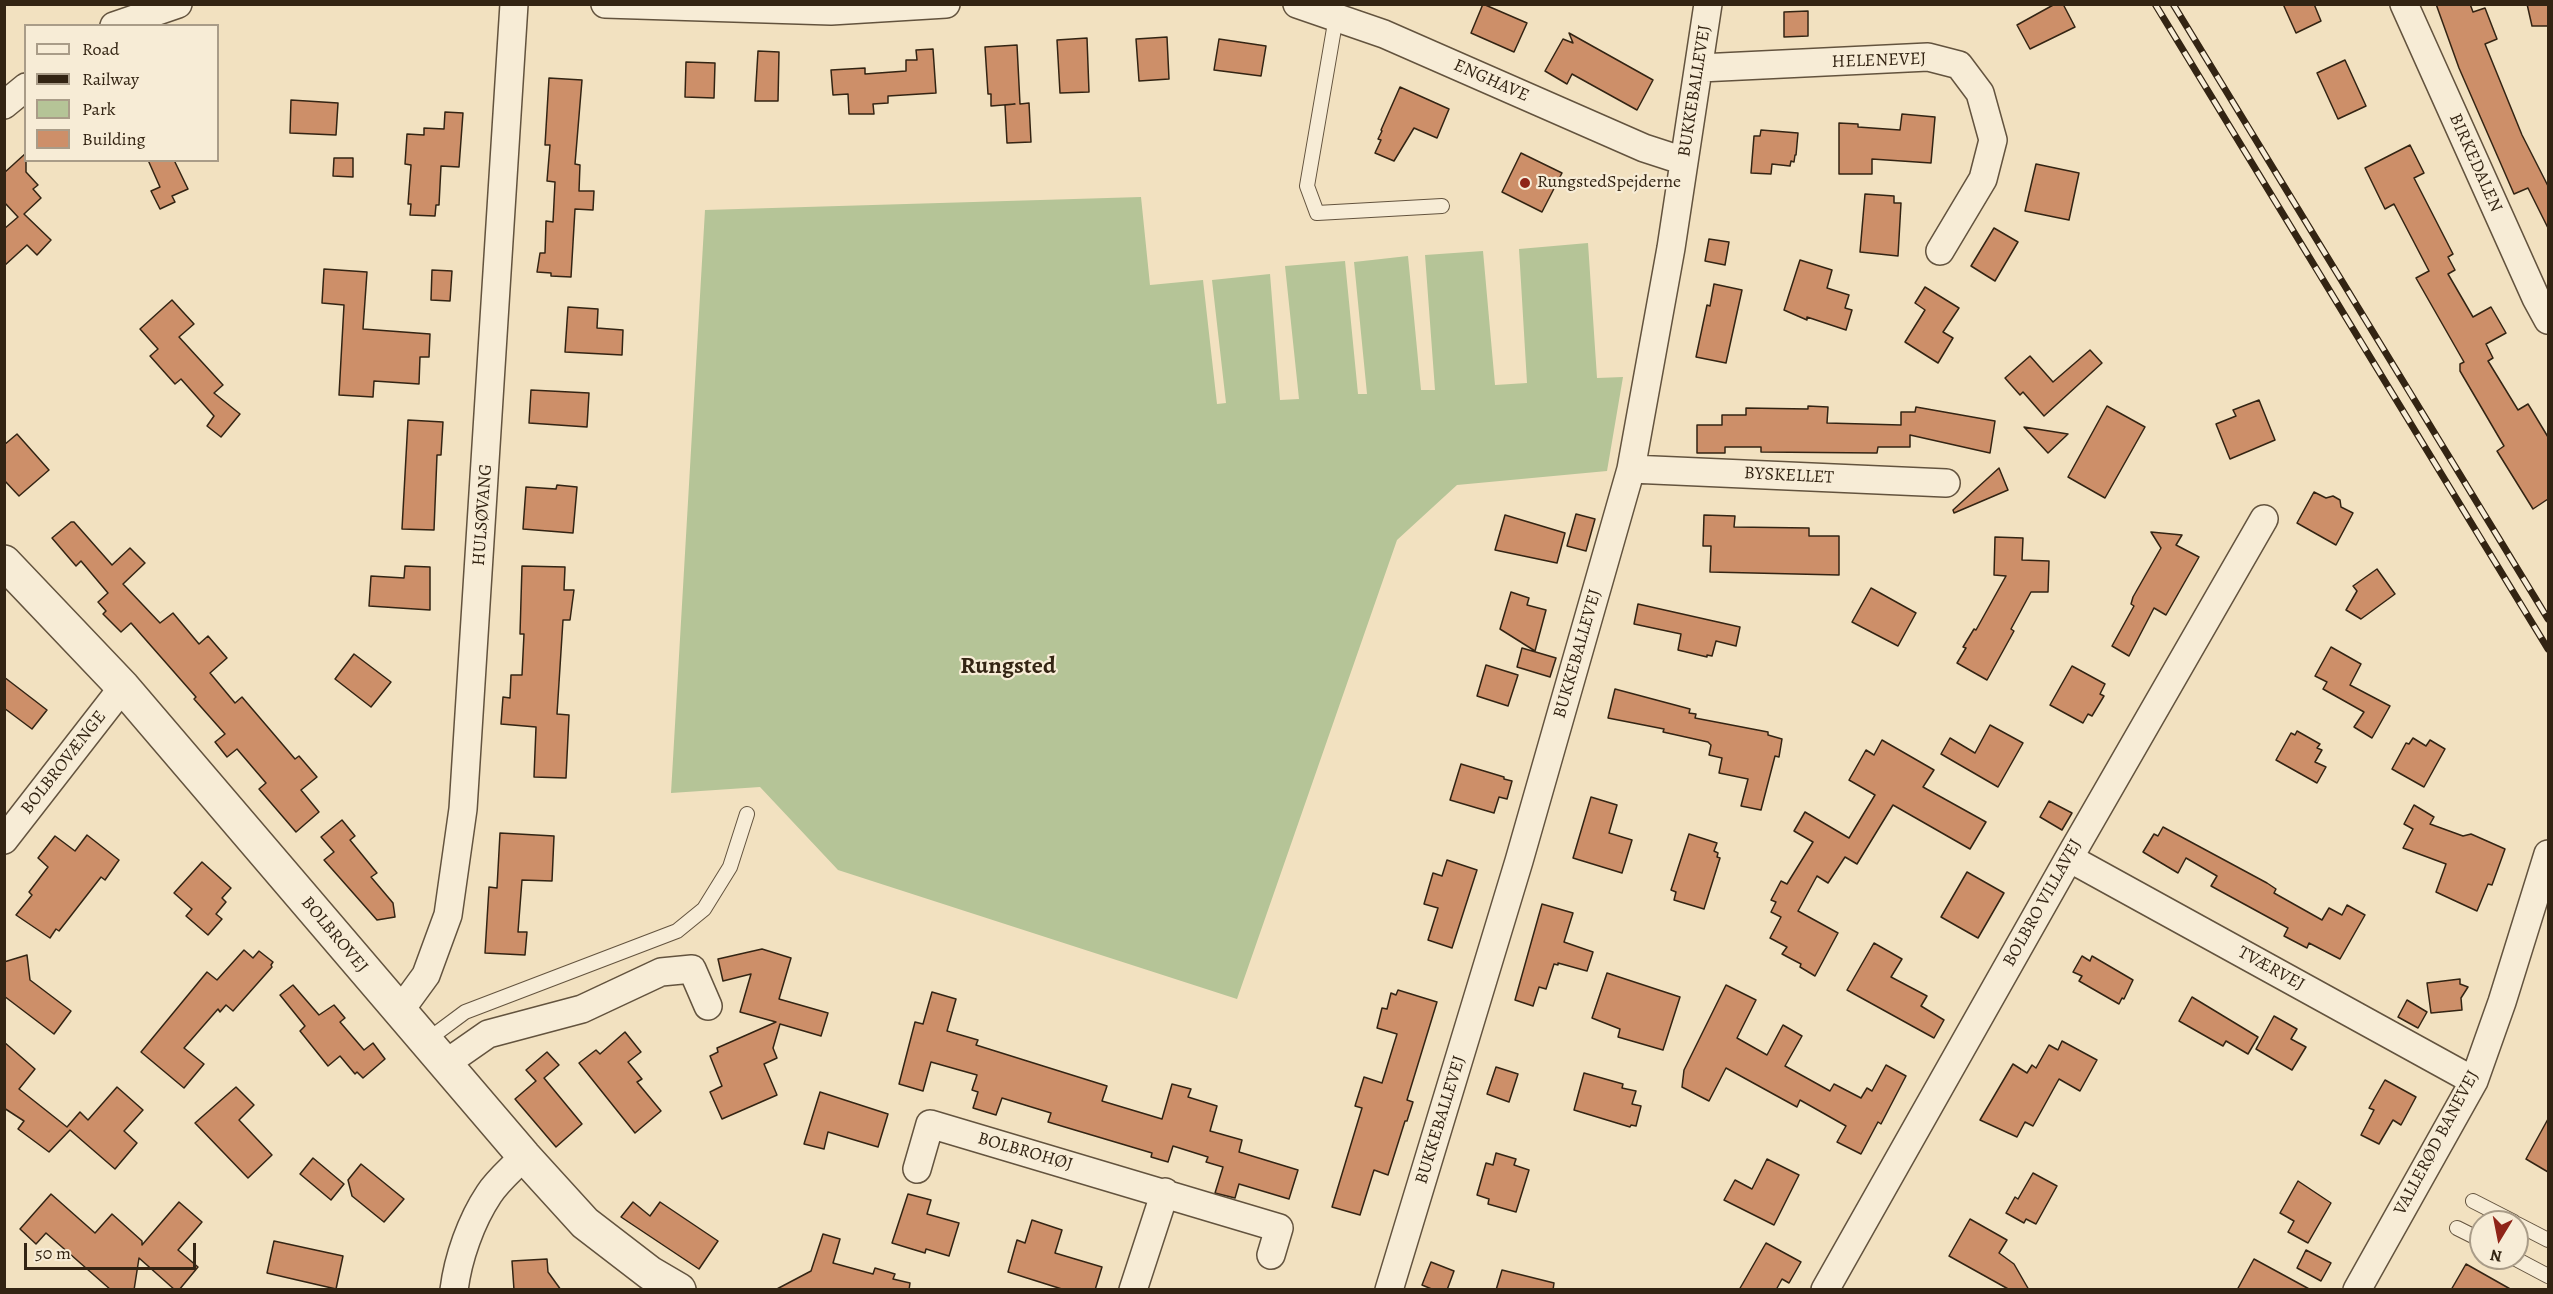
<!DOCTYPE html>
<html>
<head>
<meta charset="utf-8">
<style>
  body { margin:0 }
  #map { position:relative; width:2553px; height:1294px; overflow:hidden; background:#f2e1c0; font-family:Alegreya,serif }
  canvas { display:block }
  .frame { position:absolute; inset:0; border:6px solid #332413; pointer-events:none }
  .legend { position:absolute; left:24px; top:24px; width:195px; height:138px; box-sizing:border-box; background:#f7ecd6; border:2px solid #a99c88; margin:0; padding:8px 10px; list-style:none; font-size:18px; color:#332413 }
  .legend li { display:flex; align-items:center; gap:12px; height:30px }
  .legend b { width:30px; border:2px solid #a99c88 }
  .north { position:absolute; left:2469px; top:1210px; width:60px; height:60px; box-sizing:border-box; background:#f7ecd6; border:2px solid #a99c88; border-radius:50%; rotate:190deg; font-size:16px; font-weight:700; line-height:24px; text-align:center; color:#332413 }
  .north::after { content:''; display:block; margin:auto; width:21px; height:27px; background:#8f2418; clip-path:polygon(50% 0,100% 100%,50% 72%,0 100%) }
  .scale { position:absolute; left:24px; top:1243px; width:172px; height:27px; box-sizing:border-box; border:3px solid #332413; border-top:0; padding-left:8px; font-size:18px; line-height:21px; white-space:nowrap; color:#332413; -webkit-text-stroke:4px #f7ecd6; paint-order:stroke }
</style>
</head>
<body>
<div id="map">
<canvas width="2553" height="1294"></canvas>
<div class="frame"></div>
<ul class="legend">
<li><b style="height:8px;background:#f7ecd6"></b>Road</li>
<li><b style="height:8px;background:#332413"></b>Railway</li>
<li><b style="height:16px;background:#b5c497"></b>Park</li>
<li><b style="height:16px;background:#cd8f69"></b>Building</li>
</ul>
<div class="north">N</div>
<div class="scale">50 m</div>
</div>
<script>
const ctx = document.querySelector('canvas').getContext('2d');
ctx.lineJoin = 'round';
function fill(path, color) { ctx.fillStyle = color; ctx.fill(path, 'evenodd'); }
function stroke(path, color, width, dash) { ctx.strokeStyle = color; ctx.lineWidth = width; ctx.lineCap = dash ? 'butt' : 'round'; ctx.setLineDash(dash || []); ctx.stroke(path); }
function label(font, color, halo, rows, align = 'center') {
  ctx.font = font + ' Alegreya,serif'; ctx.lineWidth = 4.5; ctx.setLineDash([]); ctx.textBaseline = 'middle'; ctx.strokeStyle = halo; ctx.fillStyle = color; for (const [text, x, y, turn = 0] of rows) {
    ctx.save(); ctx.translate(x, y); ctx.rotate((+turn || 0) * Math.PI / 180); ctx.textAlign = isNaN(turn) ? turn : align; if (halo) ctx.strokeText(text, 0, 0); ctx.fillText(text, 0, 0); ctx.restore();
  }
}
fill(new Path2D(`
  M1141,197L1150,285L1203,280L1217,404L1226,403L1212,280L1270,274L1280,400L1299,399L1285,266L1345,261L1358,394H1367L1354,262L1408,256L1421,390H1435L1425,255L1483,251L1495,385L1527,383L1519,249L1588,243L1597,378L1623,377L1607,471L1457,485L1397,540L1237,999L838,870L760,787L671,793L705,210Z`), '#b5c497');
const building = new Path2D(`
  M1483,4L1527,23L1514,52L1471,33Z
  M2055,4H2063L2075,27L2030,49L2017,25Z
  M2283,4H2314L2321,21L2296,33Z
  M2436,4H2470L2473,12L2485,8L2497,39L2485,44L2522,135L2548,186V228L2528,188L2514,194L2459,68Z
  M2527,4H2548V26H2532Z
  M1808,11V36L1784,37V12Z
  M1569,33L1653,80L1637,110L1572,74L1567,84L1545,71L1563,39L1573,43Z
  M1167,37L1169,79L1139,81L1136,39Z
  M1087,38L1089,92L1060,93L1057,40Z
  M1219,39L1266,46L1261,76L1214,70Z
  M1017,45L1020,104L1029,103L1031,142L1007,143L1005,105L1015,104L991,106V94H988L985,47Z
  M933,49L936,93L888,96V103L873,104L874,114H849L848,94L833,95L831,70L865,68V74L906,71V60H917L916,50Z
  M758,51L779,52L778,101H755Z
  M2345,60L2366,106L2338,119L2317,73Z
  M686,62L715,63L714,98L685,97Z
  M549,78L582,80L575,164L580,165L579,191H594L593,210L575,209L571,277L551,276V273L537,272L540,253H545L546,221L553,222L555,182L547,181L550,145H545Z
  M1400,87L1449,109L1437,138L1414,128L1394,161L1375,153L1381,140L1378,139L1382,131L1381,130Z
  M291,100L338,103L336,135L290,133Z
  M445,112L463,113L459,167L441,166L439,205H436L435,216L410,215L411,204H408L411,165L405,164L407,134L424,135V128L444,129Z
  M1902,114L1935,117L1931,163L1872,159V174H1839V123L1858,124V127L1900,130Z
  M1761,130L1798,133L1796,155H1795L1794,162L1791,161L1790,166L1772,164L1771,174L1751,173L1754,136H1760Z
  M2410,145L2424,173L2414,178L2453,254L2448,257L2455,270L2448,274L2473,317L2491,307L2506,333L2486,344L2493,358L2488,361L2518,410L2528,404L2548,437V499L2533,509L2497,451L2504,446L2460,371V364L2464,362L2416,278L2429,271L2394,204L2385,209L2365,168Z
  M26,153V172L38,185L33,189L41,198L24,214L51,240L37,255L27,245L4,266V229L18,217L4,202V173Z
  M1521,153L1562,173L1542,212L1502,192Z
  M334,158H353V177L333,176Z
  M148,160H174L188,189L172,196L175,202L160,209L151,191L160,187Z
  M2036,164L2079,173L2069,220L2025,211Z
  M1865,194L1894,196V203H1901L1898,256L1860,252Z
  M1994,228L2018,242L1995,281L1971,266Z
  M1709,239L1729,242L1725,265L1705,261Z
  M1800,260L1832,270L1827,288L1849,295L1845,308L1852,310L1846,330L1807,317V320L1784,310Z
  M324,269L367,272L363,329L430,334L429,357H420L419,384L374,381L373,397L339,395L344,305L322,303Z
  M432,270L452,271L450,301L431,300Z
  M1714,284L1742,290L1726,363L1696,357L1707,305L1710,306Z
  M1925,287L1959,308L1943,332L1953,338L1938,363L1905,342L1925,310L1915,303Z
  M172,300L194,324L179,337L223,385L214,393L240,414L221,437L207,426L214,416L181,379L175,384L150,356L158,349L140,329Z
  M568,307L598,309L597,328L623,330L622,355L565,352Z
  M2090,350L2102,363L2044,416L2023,392L2020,395L2005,378L2030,356L2053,382Z
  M531,390L589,393L587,427L529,423Z
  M2259,400L2275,440L2230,459L2216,424L2236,416L2233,410Z
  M1808,406L1828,407L1827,423L1901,425V412H1915L1916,407L1995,421L1990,453L1910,435V447H1878L1877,453L1761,452V447H1725V453H1697V425H1722V415H1746V408L1808,409Z
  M2107,406L2145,427L2105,498L2068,477Z
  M408,420L443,422L441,455H437L434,530L402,529Z
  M2024,427L2068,434L2048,453Z
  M17,434L49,470L19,496L4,480V445Z
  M1999,468L2008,490L1954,513L1953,510Z
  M557,485L577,487L573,533L523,529L526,487L556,489Z
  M2314,492L2326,498L2333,496L2340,500L2341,507L2353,513L2336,545L2297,523Z
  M1576,514L1595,519L1586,551L1567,546Z
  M1505,515L1565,533L1557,563L1495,550Z
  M1704,515L1735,516L1734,527L1809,528V536H1839V575L1710,572L1711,546H1703Z
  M71,522H74L112,565L130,548L145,563L123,584L160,623L173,613L199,644L208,636L227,658L210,673L235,703L242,697L295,759L299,756L317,777L301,790L319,812L296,832L259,789L266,783L237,749L227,757L215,742L225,734L194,699L196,697L131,623L121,632L103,614L106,611L98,602L108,593L81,561L76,566L52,538Z
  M2151,532L2182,535L2176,545L2199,557L2166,615L2154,608L2129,656L2112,646L2134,606L2131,604L2133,597L2161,548Z
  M1995,537L2023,538L2022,560L2049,561L2048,592H2031L2011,629L2014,631L1987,680L1957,663L1966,648L1963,647L1974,629L1976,630L2006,576L1994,575Z
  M405,566L430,567V610L369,606L371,576L404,578Z
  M522,566L565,567L564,590H574L570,620H563L557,714L569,715L566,778L534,777L536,727L501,724L503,697L510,698L511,675H522L524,634H520Z
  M2377,569L2395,594L2361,619L2346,610L2357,591L2353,586Z
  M1871,588L1916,613L1898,646L1852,622Z
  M1511,592L1529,598L1527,605L1546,610L1535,651L1500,629Z
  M1638,604L1740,627L1736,646L1716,641L1712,656L1707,655V657L1678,650L1681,634L1634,624Z
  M2331,647L2361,664L2350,685L2390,706L2372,738L2354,727L2364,712L2323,689L2327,682L2315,676Z
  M1522,648L1556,658L1550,677L1517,667Z
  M354,654L391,682L371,707L335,679Z
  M1486,665L1518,675L1508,706L1477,696Z
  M2072,666L2105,684L2100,694L2104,696L2092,716L2088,714L2083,723L2050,705Z
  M4,677L47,710L32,729L4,708Z
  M1615,689L1690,709L1689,713L1696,714L1695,718L1768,732V735L1782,739L1779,757L1775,756L1761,810L1741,806L1748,779L1719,773L1722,758L1709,755L1711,745L1708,742L1663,732L1664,729L1608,718Z
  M1990,725L2023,743L1998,787L1941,754L1950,738L1975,753Z
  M2297,731L2320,744L2317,748L2322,750L2315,762L2326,767L2317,783L2276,760L2291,733L2295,735Z
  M2413,738L2426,746L2430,740L2445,749L2424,787L2392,769L2406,743L2409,744Z
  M1882,740L1934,770L1923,787L1986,822L1970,849L1893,805L1857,864L1845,857L1828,883L1817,876L1798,911L1838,933L1815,976L1800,967L1801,964L1782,954L1787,947L1770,938L1781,917L1771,912L1776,902L1771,900L1781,881L1787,884L1813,842L1794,831L1805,812L1849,838L1875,795L1849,780L1866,750L1874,755Z
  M1461,764L1504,777V779L1512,781L1507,799L1499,797L1494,813L1450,800Z
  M1591,797L1617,805L1609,833L1632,840L1622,873L1573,858Z
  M2049,801L2072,813L2062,830L2040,817Z
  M2414,805L2434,817L2430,824L2463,836L2471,834L2505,849L2492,885L2488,884L2477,911L2436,892L2446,864L2403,848L2413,829L2404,824Z
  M342,820L355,836L350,840L377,873L371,877L393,903L395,917L377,920L324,860L334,852L321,837Z
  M2163,827L2267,883L2276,889L2274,893L2322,920L2329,908L2342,915L2347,905L2365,915L2340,959L2309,943L2307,948L2284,936L2288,928L2211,886L2217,876L2186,858L2178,873L2143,852L2154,834L2158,836Z
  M500,833L554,836L552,881L522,880L518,932H527L525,955L485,953L489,887L497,888Z
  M1689,834L1717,843L1714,851L1718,853L1717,857L1720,858L1704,909L1674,900L1676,892L1671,890Z
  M87,835L119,860L105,880L101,877L59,931L56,929L50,938L16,915L32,895L29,892L48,867L38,858L55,836L75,851Z
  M1447,860L1477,870L1452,948L1428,940L1438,908L1424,904L1433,873L1442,876Z
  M202,862L231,888L222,898L226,902L216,914L222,919L208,935L186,916L192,909L174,893Z
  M1967,872L2004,893L1978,938L1941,917Z
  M1542,904L1573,913L1564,942L1593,952L1587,971L1558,963V965L1554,964L1546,989L1539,987L1533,1006L1515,1000Z
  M1874,943L1902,959L1891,977L1927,996L1921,1006L1944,1020L1934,1038L1847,990Z
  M762,949L791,958L779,999L828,1013L821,1036L780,1024L773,1048L777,1058L764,1064L777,1095L722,1119L710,1092L722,1086L710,1056L718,1052L717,1048L776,1022L740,1012L751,974L723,981L718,959Z
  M244,950L253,958L259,951L273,962L271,965L272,967L233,1011L226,1005L220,1012L218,1009L184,1048L204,1064L184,1088L141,1052L207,972L217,980Z
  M27,955L30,980L71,1011L54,1034L4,996V962Z
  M2082,956L2090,961L2092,956L2133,980L2124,999L2122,998L2119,1004L2079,981L2082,976L2073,972Z
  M1607,973L1680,997L1663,1050L1618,1037L1620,1029L1592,1018Z
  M2460,979V984L2468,987L2461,998L2462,1010L2431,1013L2427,983Z
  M293,985L319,1015L334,1005L345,1018L340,1022L364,1050L373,1043L385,1059L363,1078L357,1072L355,1074L340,1056L328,1066L300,1031L305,1026L280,995Z
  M1726,985L1756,1000L1737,1038L1767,1055L1783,1025L1802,1036L1785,1066L1830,1091L1834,1084L1861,1098L1867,1088L1872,1091L1886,1065L1906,1076L1881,1124L1878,1122L1861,1154L1837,1142L1846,1126L1800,1100L1797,1107L1726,1068L1709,1101L1682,1087L1684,1070Z
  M1398,990L1437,1002L1407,1100L1413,1102L1407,1121H1405L1388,1175L1374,1170L1360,1215L1332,1207L1362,1108L1355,1106L1364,1077L1382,1083L1397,1034L1377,1028L1382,1008L1387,1009L1391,993L1396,995Z
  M932,992L956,999L947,1031L978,1040L976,1045L1107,1086L1102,1101L1162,1119L1172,1084L1191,1089L1188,1097L1217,1106L1210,1131L1242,1140L1239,1152L1298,1170L1289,1199L1239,1184L1235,1198L1215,1193L1223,1167L1206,1162L1208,1157L1173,1146L1168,1162L1151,1157L1152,1153L1048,1122L1051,1113L1002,1098L996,1115L973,1108L978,1092L972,1090L977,1075L931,1062L923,1091L899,1084L915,1022L923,1024Z
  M2192,997L2258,1037L2248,1054L2226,1041L2223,1046L2179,1021Z
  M2407,1000L2427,1012L2418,1028L2398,1017Z
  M2274,1016L2297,1029L2291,1039L2306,1047L2292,1070L2256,1049Z
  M625,1032L641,1052L628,1062L642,1079L637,1082L661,1111L635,1133L579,1063L596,1050L600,1054Z
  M2062,1041L2097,1060L2080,1091L2059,1079L2033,1126L2025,1122L2017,1137L1980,1120L2013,1064L2027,1073L2032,1065L2036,1068L2049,1045L2058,1050Z
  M4,1042L35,1069L19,1089L67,1127L80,1112L88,1120L117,1087L143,1110L124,1131L137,1143L115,1169L70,1130L49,1152L18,1129L24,1121L4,1108Z
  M547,1052L559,1065L544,1078L582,1124L556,1147L515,1099L536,1081L526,1070Z
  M1496,1067L1518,1074L1509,1102L1487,1094Z
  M1584,1073L1623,1084L1622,1088L1636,1091L1632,1104L1641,1106L1636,1126L1631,1125L1630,1127L1574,1110Z
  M2385,1080L2416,1097L2401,1125L2393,1120L2379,1144L2361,1135L2374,1110L2369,1108Z
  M236,1087L254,1105L239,1120L272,1155L248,1178L195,1123Z
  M820,1092L888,1114L878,1147L828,1132L824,1149L804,1144Z
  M2548,1119V1172L2526,1159Z
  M1496,1153L1516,1159L1514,1165L1529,1170L1516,1212L1488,1204L1489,1199L1477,1195L1486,1163L1493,1165Z
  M313,1158L344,1184L331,1200L300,1174Z
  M1767,1159L1799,1175L1774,1225L1724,1200L1735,1180L1752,1189Z
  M361,1164L404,1199L384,1222L352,1196L348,1180Z
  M2033,1173L2057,1186L2036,1224L2026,1219L2024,1223L2006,1213L2015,1197L2018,1199Z
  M2298,1181L2331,1203L2308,1243L2288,1232L2294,1221L2280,1213Z
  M51,1194L95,1233L112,1214L142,1241V1245L179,1202L202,1222L178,1250L198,1267L179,1290H175L139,1258L134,1290H111L46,1233L36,1244L20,1229Z
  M908,1194L931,1200L927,1214L959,1223L949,1256L926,1249L925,1253L892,1243Z
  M633,1202L650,1216L660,1202L718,1241L699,1269L621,1217Z
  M1970,1219L2007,1240L1999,1253L2014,1264L2029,1290H2010L1949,1256Z
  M1032,1220L1062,1230L1055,1253L1102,1267L1095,1290H1065L1008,1272L1017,1240L1025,1243Z
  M823,1234L840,1239L833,1263L873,1274L875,1268L895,1274L893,1279L910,1283L909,1290H775L811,1271Z
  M274,1241L343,1256L336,1289L267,1273Z
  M1766,1243L1801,1262L1789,1283L1782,1279L1776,1290H1739Z
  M2306,1250L2331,1263L2321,1281L2297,1268Z
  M547,1259L548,1272L561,1290H514L512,1261Z
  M2254,1259L2311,1290H2237Z
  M1431,1262L1454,1271L1447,1290H1434L1422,1285Z
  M2466,1264L2512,1290H2451Z
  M1502,1270L1554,1283L1553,1290H1496Z`);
fill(building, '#cd8f69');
stroke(building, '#332413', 1.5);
const service = new Path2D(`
  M1336,17L1307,186L1317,213L1442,206
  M426,1041L465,1012L677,931L704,909L730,867L747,814
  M2473,1201L2514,1222
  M2517,1224L2548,1240
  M2457,1228L2481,1240
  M2514,1258L2548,1276`);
const minor = new Path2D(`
  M605,4L831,11L946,4
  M1297,4L1384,34L1644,148L1684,161
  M2404,4L2536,298L2548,320
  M114,26L178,4
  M1700,68L1928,57L1959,65L1980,93L1993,140L1983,179L1940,251
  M4,105L26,87
  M1631,469L1946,483
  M4,840L123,687
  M2069,858L2474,1081
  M399,1012L426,975L448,915L463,809L514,4
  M445,1064L488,1034L582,1009L661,972L692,969L708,1006
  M917,1169L930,1124L1279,1228L1271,1255
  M454,1290C458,1258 471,1221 489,1194C498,1180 513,1168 524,1156
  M1133,1290L1165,1192
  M1389,1290L1519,861L1631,469L1671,248L1708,4
  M1825,1290L2069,858L2264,519
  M2357,1290L2474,1081L2502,1002L2548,854`);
const tertiary = new Path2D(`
  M4,562L123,687L524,1156L585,1223L650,1273L679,1290`);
stroke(service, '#63533e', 16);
stroke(minor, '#63533e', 30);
stroke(tertiary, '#63533e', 36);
stroke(service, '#f7ecd6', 14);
stroke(minor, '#f7ecd6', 27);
stroke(tertiary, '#f7ecd6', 33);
const rail = new Path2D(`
  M2155,4L2548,649
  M2173,4L2548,619`);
stroke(rail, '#332413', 7);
stroke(rail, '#f7ecd6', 4.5, [14]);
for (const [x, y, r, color] of [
  [1525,183,6,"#8f2418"]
]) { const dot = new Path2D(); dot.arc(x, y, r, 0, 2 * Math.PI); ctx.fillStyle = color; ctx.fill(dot); stroke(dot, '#f7ecd6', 2); }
label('18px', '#332413', '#f7ecd6', [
  ["HELENEVEJ",1879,61,-2],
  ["ENGHAVE",1491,81,24],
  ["BUKKEBALLEVEJ",1695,91,-81],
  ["BIRKEDALEN",2475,163,66],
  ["BYSKELLET",1789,476,3],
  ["HULSØVANG",483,515,-86],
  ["BUKKEBALLEVEJ",1578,654,-74],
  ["BOLBROVÆNGE",64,763,-52],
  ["BOLBRO VILLAVEJ",2043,903,-61],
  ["BOLBROVEJ",334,935,50],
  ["TVÆRVEJ",2271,969,29],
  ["BUKKEBALLEVEJ",1441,1120,-73],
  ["VALLERØD BANEVEJ",2437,1143,-62],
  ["BOLBROHØJ",1025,1152,16]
]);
label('18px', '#332413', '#f7ecd6', [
  ["RungstedSpejderne",1537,183]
], 'left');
label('bold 24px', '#332413', '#f7ecd6', [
  ["Rungsted",1008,667]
]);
</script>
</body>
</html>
